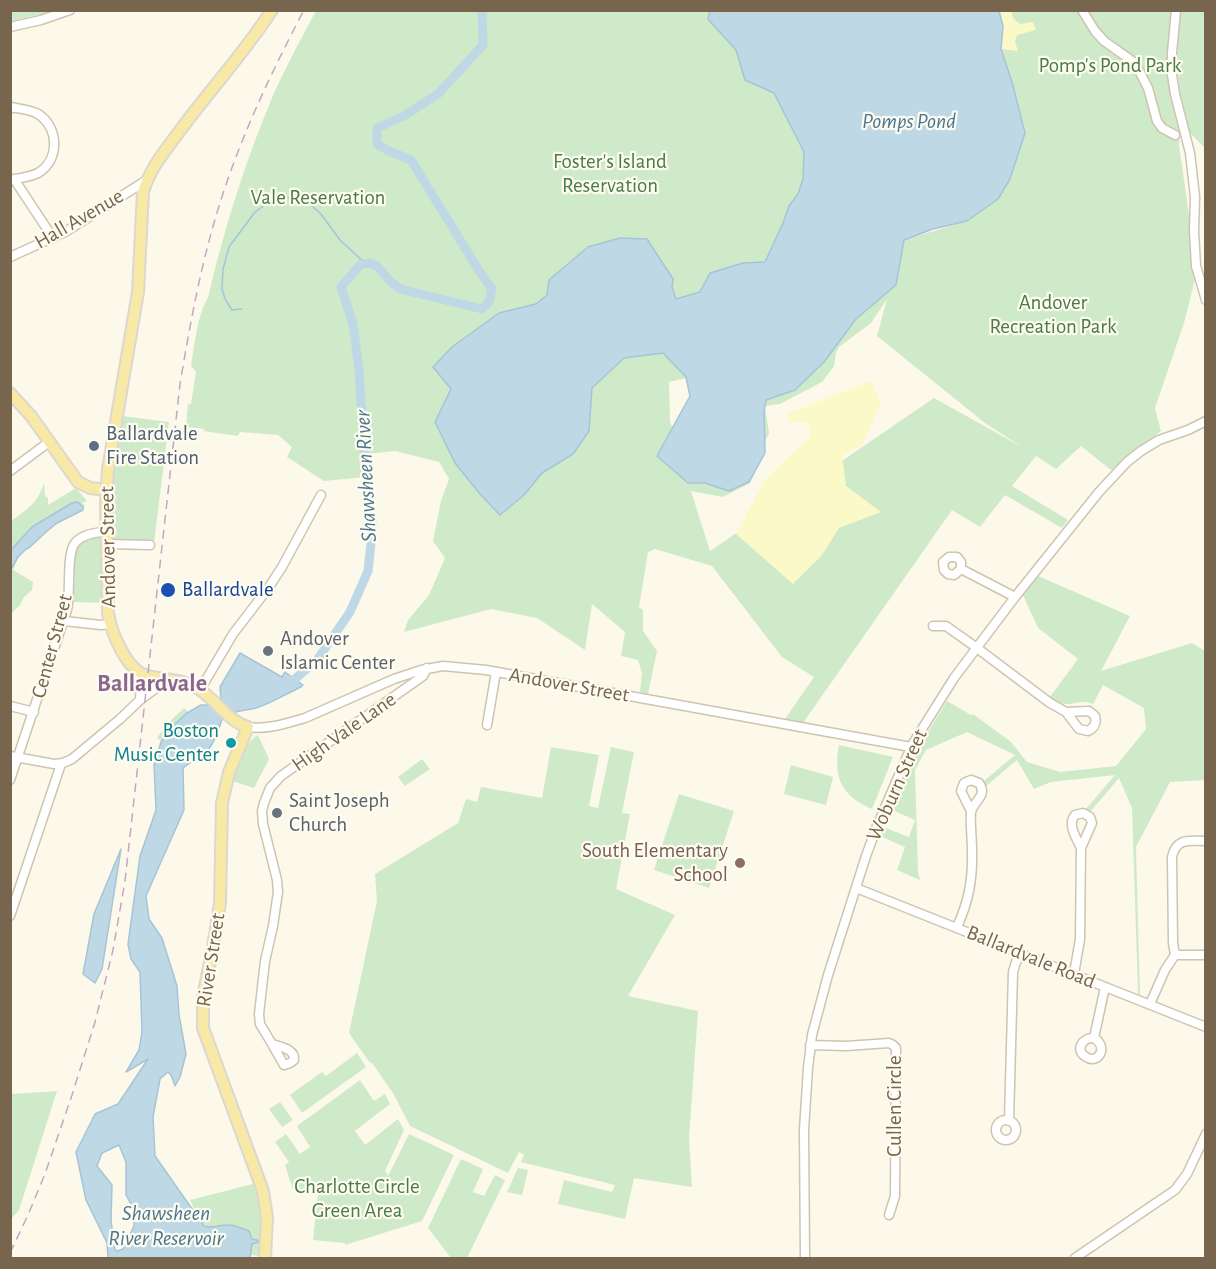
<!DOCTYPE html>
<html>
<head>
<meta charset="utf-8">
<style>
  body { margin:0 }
  #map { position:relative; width:1216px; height:1269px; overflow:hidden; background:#fcf9ea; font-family:"Alegreya Sans",sans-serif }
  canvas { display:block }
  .frame { position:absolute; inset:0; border:12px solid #77654e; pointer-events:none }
</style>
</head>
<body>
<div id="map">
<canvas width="1216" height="1269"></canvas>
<div class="frame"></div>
</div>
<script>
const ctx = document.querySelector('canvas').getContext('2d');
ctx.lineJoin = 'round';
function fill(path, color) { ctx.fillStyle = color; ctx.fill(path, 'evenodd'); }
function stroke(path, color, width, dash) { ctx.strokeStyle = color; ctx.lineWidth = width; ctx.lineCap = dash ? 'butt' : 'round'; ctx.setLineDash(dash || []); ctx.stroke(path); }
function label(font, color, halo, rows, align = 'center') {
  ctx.font = font + ' "Alegreya Sans",sans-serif'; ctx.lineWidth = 4.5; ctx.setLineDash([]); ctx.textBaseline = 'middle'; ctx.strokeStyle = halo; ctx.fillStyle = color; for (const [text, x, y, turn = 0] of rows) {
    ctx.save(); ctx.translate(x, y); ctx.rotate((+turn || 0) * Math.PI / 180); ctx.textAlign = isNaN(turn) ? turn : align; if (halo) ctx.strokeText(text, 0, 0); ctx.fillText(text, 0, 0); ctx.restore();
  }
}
fill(new Path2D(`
  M10,11H56L11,21Z
  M316,11H835L904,240L967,221L1025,133L1012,82L1001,49L999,11H1172L1169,73L1180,129L1179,145L1197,271L1184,323L1155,408L1161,431L1111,470L1081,446L1056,469L1036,456L1012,486L1068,520L1062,528L1005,495L980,527L952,510L803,723L785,719L814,677L782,657L712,566L655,549L648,552L639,607L643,610V631L657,651L648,694L640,692L642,673L638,660L621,656L625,632L592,604L585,650L537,618L491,609L404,632L408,620L429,595L445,558L433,541L441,501L449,479L439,462L395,451L365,454L366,477L324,481L287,457L292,447L278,435L240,432L238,436L203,431L205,429L186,427L188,404H191L196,372L191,366C194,349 198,311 208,298C224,228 246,159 274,93C287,65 301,38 316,11ZM887,299L877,336L985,423L1022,447L934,398L710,551L691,491L723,497L750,483L759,464L764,444L769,433L765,406L780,404L822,382L834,366L836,353L839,347L871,323ZM686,378L690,396L672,427L670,421L669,382Z
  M1180,11H1205V148L1188,131L1179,94L1177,54Z
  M122,416L169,422L154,543L113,542L114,473Z
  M44,483L45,496L48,498V505L76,488L87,501L82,503L85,505L84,507L67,516L39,536L19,555L13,570L33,582L32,590L24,597L20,605L11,614V521C26,510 38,503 44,483Z
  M96,538H103V603L73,602L76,550L81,543Z
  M1038,576L1130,616L1101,671L1192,643L1205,651V780L1170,782L1136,847L1140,995L1138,994L1132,808L1119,778L1090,812L1086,809L1115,775L1051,782L1034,789L1017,760L986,786L984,781L1015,755L967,732L926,750L915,770L918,872L920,880L897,870L905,847L880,836L883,827L909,837L915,820L890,809L921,743L947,701L971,715L973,714L1011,742L1027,762L1060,772L1116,766L1146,729L1144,708L1103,685L1093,704C1075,697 1069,712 1050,697L1078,659L1038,628L1023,595Z
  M184,708L188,712L178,722L163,742L157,738L167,724Z
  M258,735L269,759L254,788L232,781C239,765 242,744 258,735Z
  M839,745L893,757L872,809C841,796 833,777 839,745Z
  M551,747L599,755L589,806L598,808L611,747L634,752L622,813L630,814L616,889L675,915L628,996L698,1011L689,1138L692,1187L634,1178L625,1219L558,1204L564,1180L612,1192L615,1185L521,1162L524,1155L519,1152L508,1173L410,1126L393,1093L372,1063H370L349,1033L377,901L375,874L458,823L466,799L477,802L481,787L542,798Z
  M422,759L430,769L405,786L398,777Z
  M791,765L833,777L826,805L784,794Z
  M679,794L734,811L709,888L654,870Z
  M357,1053L366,1067L302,1113L290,1095L322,1072L326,1076Z
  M360,1080L374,1101L385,1094L390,1104L355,1131L365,1145L398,1119L404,1130L385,1171L388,1176L409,1134L454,1155L422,1221L345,1245V1243L313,1240L318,1194L293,1190L285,1165L289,1162L275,1142L286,1134L300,1154L310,1147L297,1126Z
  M57,1091L19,1210L11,1219V1094Z
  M280,1102L293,1120L282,1127L269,1109Z
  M461,1159L483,1169L473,1192L484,1196L495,1175L505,1180L467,1258H451L428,1228Z
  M518,1168L528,1170L522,1195L507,1192Z
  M257,1183L260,1197L262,1256L251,1255L250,1243L259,1242L251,1238L245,1229L232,1227L226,1224L219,1229L211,1228V1226L205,1225L199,1221L190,1200Z`), '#cfeac8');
fill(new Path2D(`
  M999,11H1012C1011,17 1015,20 1020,24L1033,22L1036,30L1017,35L1015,42L1018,51L1001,49L1003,26Z
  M871,381L881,403L862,445L842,456L846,486L881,512L839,528L822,555L793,584L736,534L766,478L811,436L809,423L789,422V413Z`), '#faf9c7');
const water = new Path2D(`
  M710,11H999L1003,26L1001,49L1012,82L1025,133L1010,179L998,199L967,221L933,229L904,240L896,285L856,319L824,362L795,390L766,400L764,412L765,453L749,482L729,491L705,483H688L657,456L690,396L686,377L663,353L624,358L592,388L589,431L573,454L542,473L524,495L500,515L480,494L455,463L435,422L451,389L433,367L452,347L499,313L536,304L547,295L549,280L588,247L620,238L647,239L673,279L672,287L676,299L700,292L710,273L743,263L765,262L783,223L789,206L798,194L803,179L804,152L774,93L745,80L736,50L708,19Z
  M76,502L79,503L83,507V510L57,523L46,532L30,547L25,550L18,557L11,569V550L32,527L72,503Z
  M240,653L282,677L285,672L303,685L301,687C286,694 272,703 256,708C243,711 235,710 223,717C219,727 216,741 208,750C204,754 189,763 183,768L184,810L146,896L149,919L162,938L177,986L179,1015L186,1054L180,1077L175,1086L171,1075L168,1072L160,1079L153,1117L155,1156L204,1226C214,1229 219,1224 229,1225C236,1225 243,1229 249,1231L252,1239L257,1240L259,1242L252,1244L250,1258H108L107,1243L86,1200L76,1152L95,1114L118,1104L148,1059L126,1072L139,1050L142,1032L140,972L131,959L128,944L140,856L156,810L154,765L161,742L176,723L187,713L201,705H211L221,699L220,687ZM119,1145L126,1162V1195L133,1208L134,1226L123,1249L118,1251L115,1250L111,1220L112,1185L97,1166L102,1153Z
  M121,849L102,969L95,983L83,974L94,914Z`);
fill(water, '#bfd8e6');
stroke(water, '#a5c5d7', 1.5);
stroke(new Path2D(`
  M242,309L232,310L225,299L222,289L223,269L229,247L255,212L276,197L297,198L311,205L321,214L340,240L366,264`), '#a5c5d7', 1.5);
stroke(new Path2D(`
  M285,682L295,679L317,660L350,612L368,571L373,525L366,477L359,369L353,324L341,287L361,264L370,263L377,266L389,280L400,289L482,309L489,302L492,289L478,269L411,160L389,151L377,144V128L404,116L438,94L483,45L482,10`), '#bfd8e6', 9);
const minor = new Path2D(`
  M1082,10L1095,31L1104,41L1135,63L1148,88L1157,121L1162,128L1175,135
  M1176,10L1172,53V75L1175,94L1190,153L1195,197L1194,231L1196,266L1206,300
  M10,27L41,20L70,10
  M10,107C20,109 30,109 38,114C59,127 60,160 38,173C30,177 20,178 10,180
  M14,179L53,238
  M10,257L65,232L147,180
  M10,471L49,442
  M107,544L150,545
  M961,569L954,575L948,574L944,570L943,562L949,557H957L961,562V569L1015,597
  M64,621L101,625L110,624
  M933,626H946L977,648L1050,703L1066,712L1079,729L1088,731C1094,728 1097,723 1095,716L1089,711L1066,712
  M137,671L141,684L140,700
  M200,690L233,634L269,587L282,567L321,495
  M10,706L34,712
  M487,725L496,672
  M248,727C268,730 287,723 305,718L394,679L421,670L443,666L486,670L911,747
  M10,756L54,764L63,763L72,759L120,719L140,700L168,679
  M10,780L67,610C71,594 66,554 75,543C82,534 96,533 107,531
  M856,888L1206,1027
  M10,916L61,764
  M957,927C969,901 973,878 972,849C972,840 970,821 971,812C974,800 988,796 979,783L971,780L964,783L961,791L971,811
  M1175,955H1206
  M1074,974L1080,939L1081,848L1092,823L1090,817L1083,813L1075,815C1067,825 1076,837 1081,848
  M1150,1004L1165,970L1175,955L1173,943L1172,857C1176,837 1190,841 1206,841
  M1094,1038C1083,1037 1074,1050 1086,1057C1098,1065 1109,1047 1094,1038L1105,987
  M272,1044L260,1024L259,1014L265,961L273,926L278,892L277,880L263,824L262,811L264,803L270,788L281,776L423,676L427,668
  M272,1044C281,1047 295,1049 294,1060L290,1063L284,1065Z
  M810,1045L846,1046L889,1043L893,1045L896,1048L895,1196L889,1215
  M996 1130a10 10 0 1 1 20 0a10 10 0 1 1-20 0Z
  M1009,1121L1013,972L1016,962L1021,953
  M805,1258L804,1130L808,1068L812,1035L828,975L866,856L877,826L912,745L954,678L1015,597L1099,492L1127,462L1141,451L1159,440L1188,430L1206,421
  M1075,1258L1175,1190L1187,1174L1206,1134`);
const major = new Path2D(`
  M10,393L31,416L78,482L90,488L106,490
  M265,1258L267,1217L263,1191L203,1028V997L213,947L220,903L222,803L229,772L248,727C227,721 216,699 197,688C182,679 165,680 148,676C127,672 111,632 108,613L106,503L108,469L138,292L143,192C149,171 163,153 176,136C207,93 243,55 272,10`);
stroke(minor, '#cec4b0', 11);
stroke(major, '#dcd7d1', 14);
stroke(minor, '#fff', 8);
stroke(major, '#f8eaa6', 10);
stroke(new Path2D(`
  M10,1253L28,1215L45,1174L72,1095L95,1022L113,950L125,881L180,384C190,324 201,264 219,206C240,138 271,73 304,10`), '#bfa8c7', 1.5, [9, 6]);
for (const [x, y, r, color] of [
  [94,446,6,"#5c6f8a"],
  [168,590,8,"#1a4fb4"],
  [268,651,6,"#6b7280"],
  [231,743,6,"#0f9aa8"],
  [277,813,6,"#6b7280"],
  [740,863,6,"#8d6e63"]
]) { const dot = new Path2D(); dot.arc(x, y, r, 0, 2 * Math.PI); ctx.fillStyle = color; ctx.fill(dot); stroke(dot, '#fefcf1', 2); }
label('21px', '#4b7c45', '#fefcf1', [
  ["Pomp's Pond Park",1110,66],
  ["Foster's Island",610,162],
  ["Reservation",610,186],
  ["Vale Reservation",318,198],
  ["Andover",1053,303],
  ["Recreation Park",1053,327],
  ["Charlotte Circle",357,1187],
  ["Green Area",357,1211]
]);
label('21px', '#77654e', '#fefcf1', [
  ["Hall Avenue",79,219,-30],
  ["Andover Street",108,547,-91],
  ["Center Street",52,646,-75],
  ["Andover Street",569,685,10],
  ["High Vale Lane",344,732,-35],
  ["Woburn Street",897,785,-66],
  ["Ballardvale Road",1031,957,22],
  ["River Street",211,960,-81],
  ["Cullen Circle",895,1106,-90]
]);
label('21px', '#4e5e75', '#fefcf1', [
  ["Ballardvale",106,434],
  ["Fire Station",106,458]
], 'left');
label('21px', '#164399', '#fefcf1', [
  ["Ballardvale",182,590]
], 'left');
label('21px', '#5b616d', '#fefcf1', [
  ["Andover",280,639],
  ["Islamic Center",280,663],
  ["Saint Joseph",289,801],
  ["Church",289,825]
], 'left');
label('21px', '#0d838f', '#fefcf1', [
  ["Boston",219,731],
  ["Music Center",219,755]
], 'right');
label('21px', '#785e54', '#fefcf1', [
  ["South Elementary",728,851],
  ["School",728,875]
], 'right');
label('italic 22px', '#4b7690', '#fefcf1', [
  ["Pomps Pond",909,121],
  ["Shawsheen River",366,476,-93],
  ["Shawsheen",166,1213],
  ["River Reservoir",166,1238]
]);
label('bold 24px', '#8c6692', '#fefcf1', [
  ["Ballardvale",152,684]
]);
</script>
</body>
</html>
